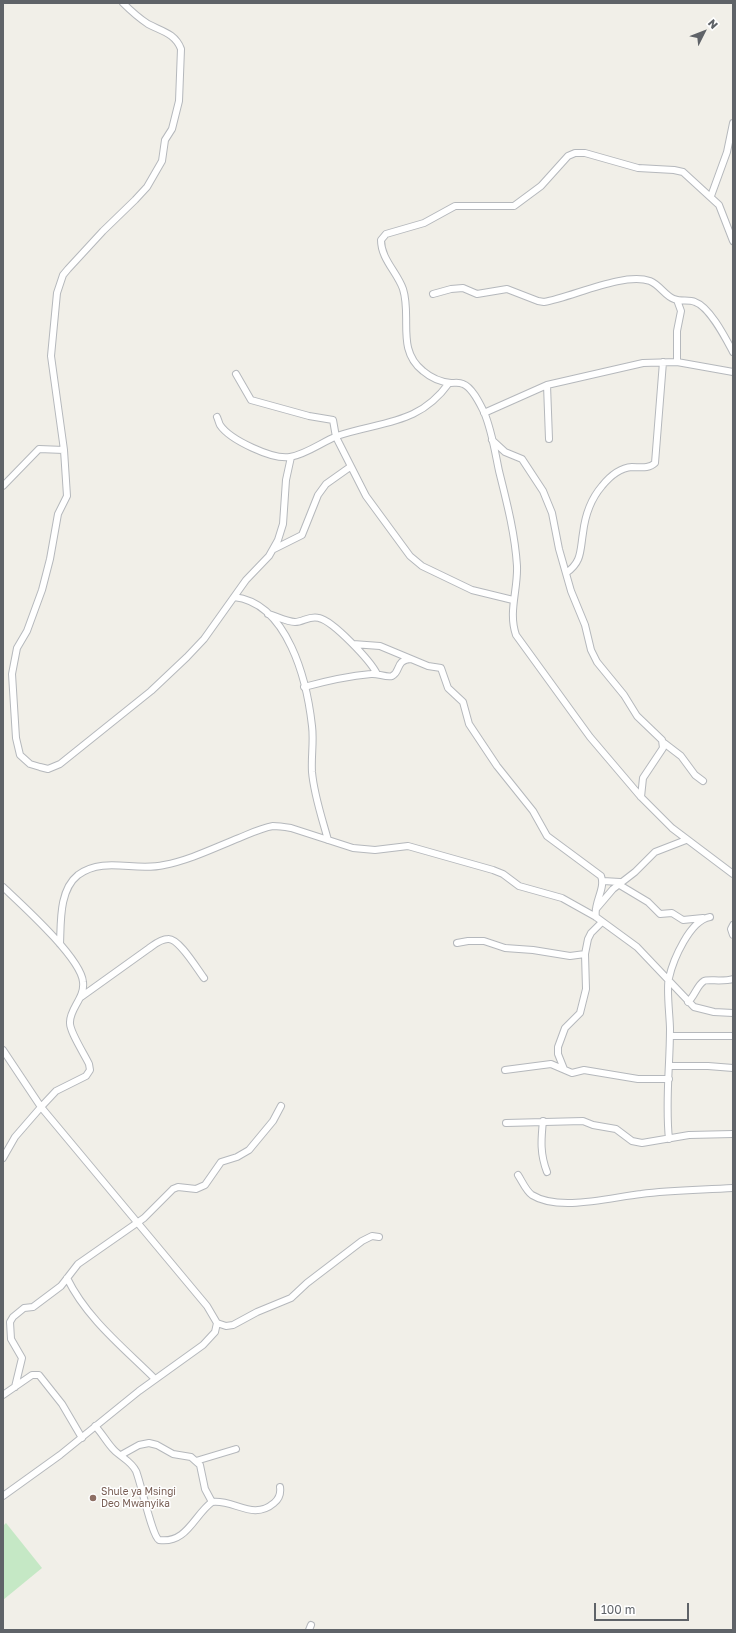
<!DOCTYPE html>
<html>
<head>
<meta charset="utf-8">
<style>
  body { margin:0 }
  #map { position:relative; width:736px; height:1633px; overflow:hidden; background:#f1efe8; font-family:"Golos Text",sans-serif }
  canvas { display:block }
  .frame { position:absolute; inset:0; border:4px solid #5f6368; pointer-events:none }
  .north { position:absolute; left:684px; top:12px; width:40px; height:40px; -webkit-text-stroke:3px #fff; paint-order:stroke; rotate:48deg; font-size:11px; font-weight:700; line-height:16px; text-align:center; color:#5f6368 }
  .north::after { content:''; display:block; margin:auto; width:14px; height:18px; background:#5f6368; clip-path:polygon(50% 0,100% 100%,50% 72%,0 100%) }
  .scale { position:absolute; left:594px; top:1603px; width:95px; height:18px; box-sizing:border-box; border:2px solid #5f6368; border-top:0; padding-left:5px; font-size:12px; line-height:14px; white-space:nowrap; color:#5f6368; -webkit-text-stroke:3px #fff; paint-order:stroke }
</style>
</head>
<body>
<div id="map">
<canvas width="736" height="1633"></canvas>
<div class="frame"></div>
<div class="north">N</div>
<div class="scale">100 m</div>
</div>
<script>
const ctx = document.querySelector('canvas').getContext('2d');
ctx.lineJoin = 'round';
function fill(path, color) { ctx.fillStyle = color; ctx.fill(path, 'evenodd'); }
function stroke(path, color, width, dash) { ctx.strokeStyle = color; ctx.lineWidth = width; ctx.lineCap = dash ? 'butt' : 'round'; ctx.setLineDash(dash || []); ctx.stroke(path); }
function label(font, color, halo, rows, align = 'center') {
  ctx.font = font + ' "Golos Text",sans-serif'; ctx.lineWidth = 3; ctx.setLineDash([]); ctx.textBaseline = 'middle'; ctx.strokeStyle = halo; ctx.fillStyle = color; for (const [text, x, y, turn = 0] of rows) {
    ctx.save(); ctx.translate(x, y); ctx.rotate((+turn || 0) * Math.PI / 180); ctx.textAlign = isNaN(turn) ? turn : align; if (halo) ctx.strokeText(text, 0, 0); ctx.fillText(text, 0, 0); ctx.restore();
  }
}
fill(new Path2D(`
  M6,1523L42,1568L3,1600V1526Z`), '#c5e8c5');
const minor = new Path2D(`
  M123,3C131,11 139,18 148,24C161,31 175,33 181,49L179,101L172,129L165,140L162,161L147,187L135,200L103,231L68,269L63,275L57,293L51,356L64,450L67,496L58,514L50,559L42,590L27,631L17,648L12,674L16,738L20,755L30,764L40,767L48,769L60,764L151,691L187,657L204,639L246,580L269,556L278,540L283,524L286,480L291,457
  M711,196L727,152L733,123
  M733,241L719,205L683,172L674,170L638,168L585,153H575L568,156L541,186L514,206H455L424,223L386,234L381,240C381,259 397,272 403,289C412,317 396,350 423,371C430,377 441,382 451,383C455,383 459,382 463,384C472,387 480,404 484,412C492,431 495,452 499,471C507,503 515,534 517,566C518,590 508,612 516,635L590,737L641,797L672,828L733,874
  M433,294L451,289L463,288L477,294L507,289L538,301L544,302C573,297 623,272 650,281C660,285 665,296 674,299C681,302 689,299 695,302C710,307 726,339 733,352
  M677,300L681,311L677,331V362
  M236,374L251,400L309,416L333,420L336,437L366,496L410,556L422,566L472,590L513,600
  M547,385L549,439
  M484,413L547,385L643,363L677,362L733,372
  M217,417C218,419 219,423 220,425C230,440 273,460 290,457C307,454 322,442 337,436C382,421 419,425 449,383
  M492,440L505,452L522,459L543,491L552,513L559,549L571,591L585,625L591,650L597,662L624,695L637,716L662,740L663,748L643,778L641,797
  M3,486L39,449L64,450
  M274,549L302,535L318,495L326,484L350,467
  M566,573C582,562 580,551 583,533C585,516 590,500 602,486C610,476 619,468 632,467C640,467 649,469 655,463L663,362
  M234,597C288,603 307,681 312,726C314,741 311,756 312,772C314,795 322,818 328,840
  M268,614C276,616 287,622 295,622C303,622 310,615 319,618C333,621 370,660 377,674
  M353,644L380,646L428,666L441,668L448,688L463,702L469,724L497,766L533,811L547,836L601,876C606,889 593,903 596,917
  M304,687C326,681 349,676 371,674C377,673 387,678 392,676C401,672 395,660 411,659
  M664,743L681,756L695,775L703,781
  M603,881L620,882
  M618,884L648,902L660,914L672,913L683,920L703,918
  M3,887C22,905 81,958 83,982C85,998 70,1008 70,1022C69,1031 85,1055 89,1064L90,1070L86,1076L56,1091L41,1107L207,1306L217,1323L215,1332L203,1345L139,1391L60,1455L3,1496
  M596,909L613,889L635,872L655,852L686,840
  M733,925L731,929L733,935
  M457,943L468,941H484L505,948L533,950L570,956L585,954
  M60,944C61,922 59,890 78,875C104,856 135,872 164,865C190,860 214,848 239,838C249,834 261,828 273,826C279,826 285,827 291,828L353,848L375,850L408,846L493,870L503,874L519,886L562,898L596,917L637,947L694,1007L714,1012L733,1013
  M81,997L148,949C154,945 160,939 168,939C179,938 197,969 204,978
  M688,1002C695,996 697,985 704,981C707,979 724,982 733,979
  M670,1036H733
  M3,1050L41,1107L15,1137L3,1158
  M669,1066H708L733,1068
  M564,1069L558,1054V1047L565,1028L580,1013L586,989L585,954L588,939L591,933L602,922
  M505,1070L551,1064L572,1073L584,1070L638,1079H669
  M543,1121C541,1140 540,1154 547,1172
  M506,1123L583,1121L593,1125L616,1129L632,1141L642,1143L689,1135L733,1134
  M669,1139C665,1102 670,1066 670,1029C670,1018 666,986 669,978C673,960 690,920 710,917
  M518,1175C522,1181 526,1191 532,1195C559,1212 612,1197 641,1194C672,1190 702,1190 733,1188
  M67,1278C87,1319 124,1348 155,1379
  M217,1323L226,1326L233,1325L257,1312L291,1298L307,1283L362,1241L372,1236L379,1237
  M15,1387L22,1358L11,1339L10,1322L13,1317L24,1308L33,1307L61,1286L78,1264L144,1218L173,1189L178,1187L196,1189L205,1185L221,1162L237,1157L249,1150L273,1121L281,1106
  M3,1395L32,1375H39L62,1404L82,1438
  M95,1426C102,1433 107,1443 114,1450C122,1458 131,1461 136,1471C141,1483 152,1536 159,1540C187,1544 194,1515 212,1502C234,1499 253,1521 274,1503C279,1499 281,1494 280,1487
  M121,1455L139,1445L149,1443L157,1445L173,1454L191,1457L200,1465L205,1489L212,1502
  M196,1461L236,1449
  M309,1630L311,1625`);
stroke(minor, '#b5b8bc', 8);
stroke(minor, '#fff', 6);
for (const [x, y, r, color] of [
  [93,1498,4,"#8d6e63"]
]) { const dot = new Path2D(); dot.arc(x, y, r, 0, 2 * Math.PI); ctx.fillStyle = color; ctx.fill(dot); stroke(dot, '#fff', 1.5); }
label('10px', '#785e54', '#fff', [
  ["Shule ya Msingi",101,1492],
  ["Deo Mwanyika",101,1504]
], 'left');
</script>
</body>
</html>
